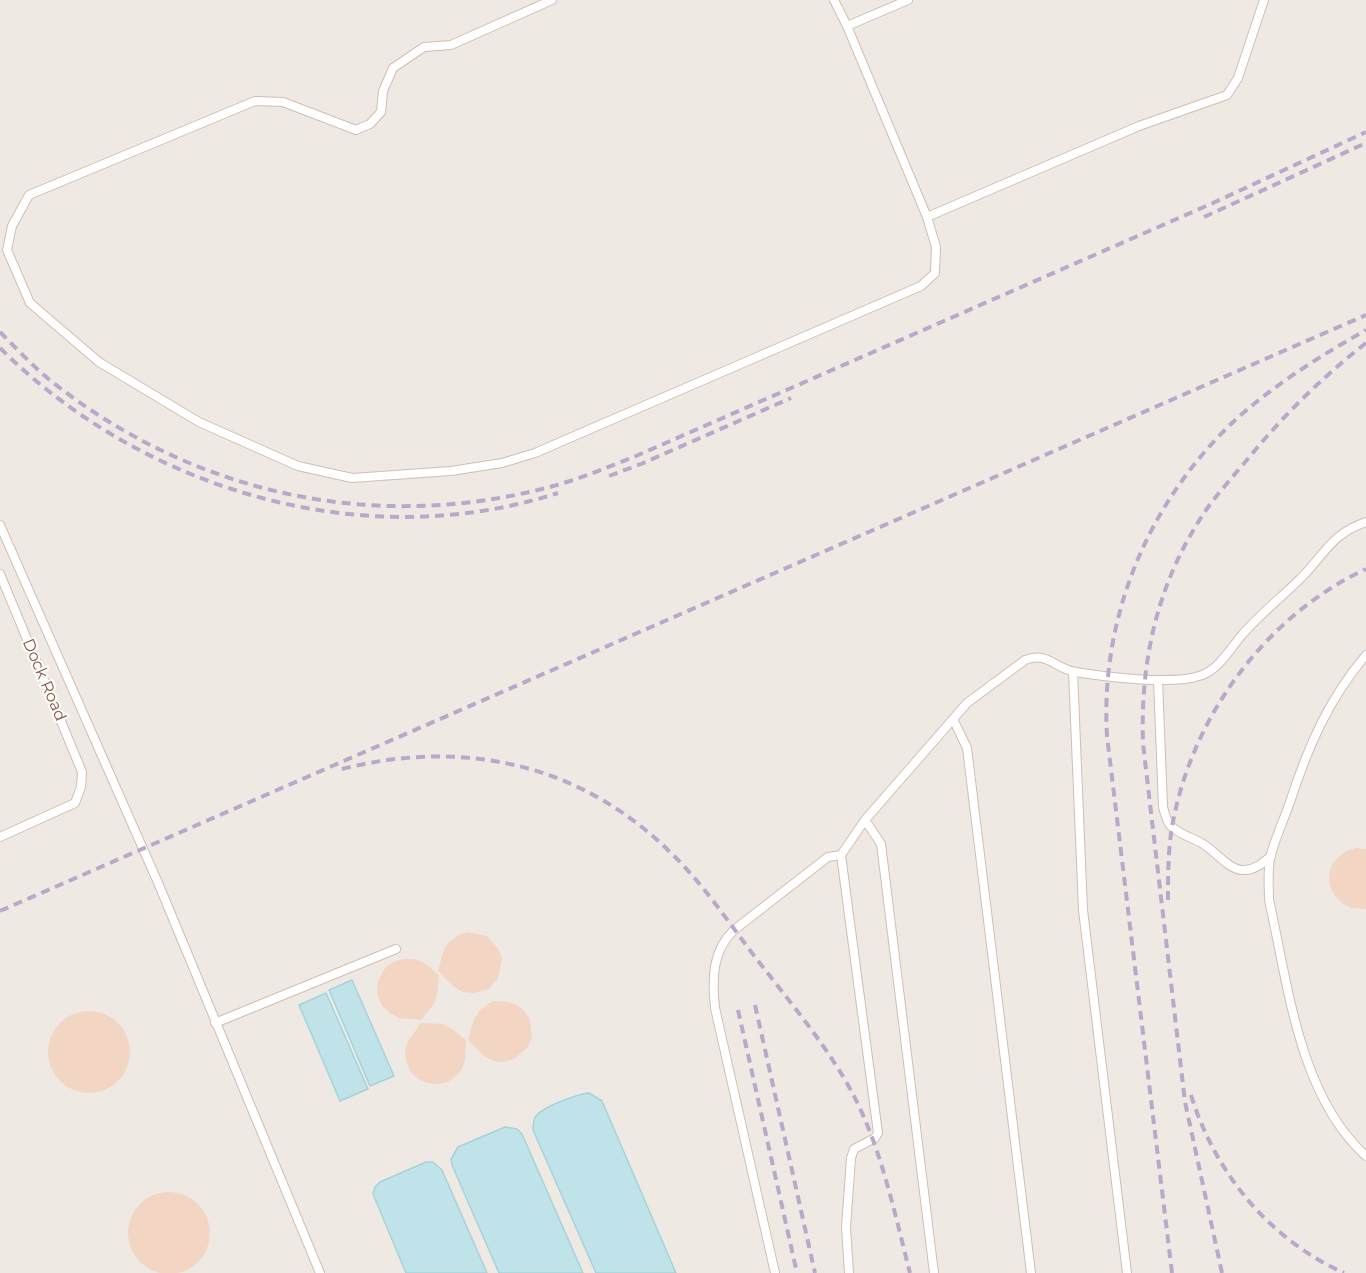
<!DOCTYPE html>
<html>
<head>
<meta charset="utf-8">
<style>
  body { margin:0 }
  canvas { display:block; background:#fdf6ec }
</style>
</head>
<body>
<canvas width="1366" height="1273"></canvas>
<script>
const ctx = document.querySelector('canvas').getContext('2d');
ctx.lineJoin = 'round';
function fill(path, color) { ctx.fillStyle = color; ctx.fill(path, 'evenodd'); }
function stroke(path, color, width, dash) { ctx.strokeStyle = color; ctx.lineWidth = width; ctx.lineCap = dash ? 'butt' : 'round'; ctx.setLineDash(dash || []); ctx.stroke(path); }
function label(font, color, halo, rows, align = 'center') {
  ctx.font = font + ' Montserrat,sans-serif'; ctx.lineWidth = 4.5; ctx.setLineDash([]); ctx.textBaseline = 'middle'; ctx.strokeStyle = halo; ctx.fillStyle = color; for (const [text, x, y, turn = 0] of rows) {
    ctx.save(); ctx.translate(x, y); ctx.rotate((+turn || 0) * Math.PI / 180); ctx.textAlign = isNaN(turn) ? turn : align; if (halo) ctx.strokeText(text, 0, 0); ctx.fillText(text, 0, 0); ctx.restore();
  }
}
fill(new Path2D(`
  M0,0H1366V1273H0Z`), '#efe9e4');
const water = new Path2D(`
  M352,980L394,1076L370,1086L329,990Z
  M326,993L368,1089L340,1101L299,1005Z
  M589,1093L602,1101L676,1273H596L533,1130C533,1125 533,1120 536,1116C542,1107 578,1094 589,1093Z
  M505,1127L517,1129L522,1134L583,1273H499L452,1165L451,1159L458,1147Z
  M426,1162H433L442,1170L487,1273H406L373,1194L375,1187L380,1182Z`);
fill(water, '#bfe3e8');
stroke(water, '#a5d3da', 1.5);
fill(new Path2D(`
  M1356,848L1366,849V909L1351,908L1342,903L1334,895L1330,886L1329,875L1332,865L1338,857L1347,851Z
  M468,932L487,936L499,950L502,959L498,978L489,989L474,993L463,992L454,987L438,971L444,949L450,941L459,935Z
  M404,959H414L423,962L439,975L437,995L434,1004L421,1020L399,1018L390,1013L382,1006L378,996L377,986L380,976L386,967L395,961Z
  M493,1001L508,1002L517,1005L524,1011L530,1019L532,1038L528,1047L514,1059L504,1062L493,1061L484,1056L468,1040L474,1019L480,1010Z
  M48 1052a41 41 0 1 1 82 0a41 41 0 1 1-82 0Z
  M421,1023L442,1024L451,1028L466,1040L465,1060L462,1069L456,1076L448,1082L438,1084L427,1083L418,1079L410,1071L406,1061L405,1051L408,1041Z
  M128 1233a41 41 0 1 1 82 0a41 41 0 1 1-82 0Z`), '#f3d5c3');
const service = new Path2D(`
  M552,0L451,45L424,47L393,68L383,91L381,112L370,124L356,130L283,102L255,101L29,195L12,226L7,250L30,303L99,362L199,422L298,466L352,478L451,471L502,463L535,453L921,286L935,273L936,247L927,217L847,26L834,0
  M847,26L908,0
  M927,217L1139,126L1227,95L1238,78L1264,0
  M0,525L159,885L320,1273
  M0,574L82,772L81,787L75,803L0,837
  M1366,655C1328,700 1308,747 1290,802C1284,819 1276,837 1271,854C1267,869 1269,885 1269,900C1288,984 1299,1096 1366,1156
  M1073,672L1083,910L1127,1273
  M1158,680L1163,807C1165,814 1166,820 1170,825C1179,835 1192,837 1203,844C1215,851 1228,869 1242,870C1254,871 1263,863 1271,856
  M953,719L967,748L1031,1273
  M865,820L881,844L934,1273
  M215,1023L396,949
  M775,1273L715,1008C712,979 712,951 734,930L828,857L841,855
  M849,1273L846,1227L851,1158L854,1149L875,1138L878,1133L841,855L865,820L967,703L1025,660C1048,651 1055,669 1076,672C1105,677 1172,685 1199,676C1219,670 1229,650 1242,635C1259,615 1282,597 1301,578C1325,554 1331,534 1366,522`);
stroke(service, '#d1beb0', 10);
stroke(service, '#fff', 8);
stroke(new Path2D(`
  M1204,217L1366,143
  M0,332C19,351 38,372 60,388C200,495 375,532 546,488C577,480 606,468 636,456L1213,203L1366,132
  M0,348C143,490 363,556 558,493
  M609,476L641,464L791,398
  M342,769C464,738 582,764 672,854C701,882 725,917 749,949C786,998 828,1045 856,1100C883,1155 895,1215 910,1273
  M1168,900C1168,876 1168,851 1172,827C1191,718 1265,616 1366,569
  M0,911L1366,315
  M755,1005L815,1273
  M738,1010L797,1273
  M1191,1095C1215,1173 1269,1239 1344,1273
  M1172,1273L1107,736C1100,619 1147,505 1231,424C1269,388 1320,356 1366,330
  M1222,1273L1185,1102L1143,744C1140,656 1159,576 1211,503C1222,489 1234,475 1246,461C1282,417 1321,378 1366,343`), '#b9a8c9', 4, [9, 6]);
label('16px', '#7a5c4d', '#fffaf3', [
  ["Dock Road",44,680,67]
]);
</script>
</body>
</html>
